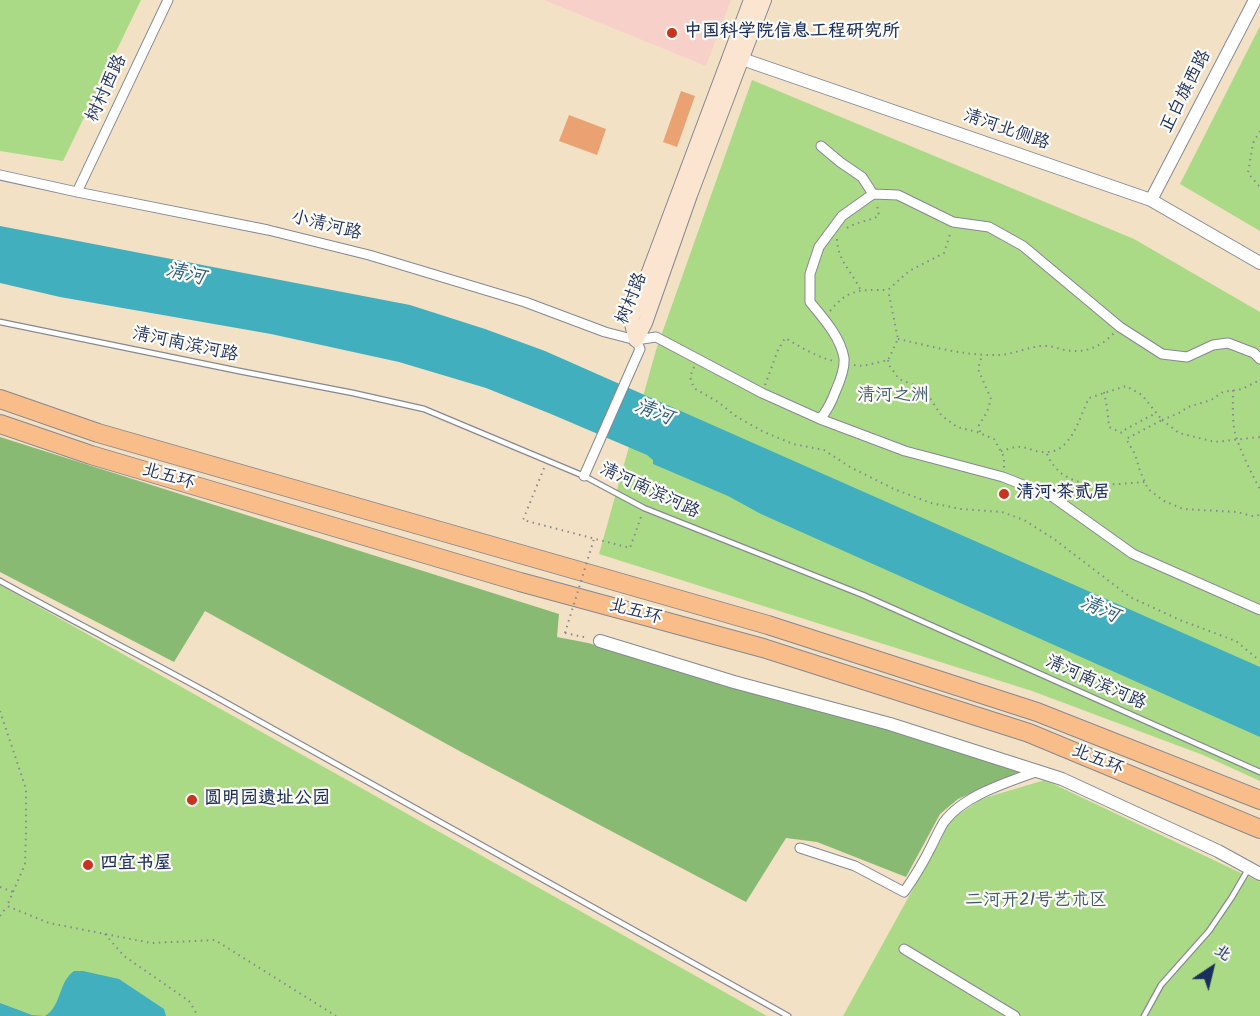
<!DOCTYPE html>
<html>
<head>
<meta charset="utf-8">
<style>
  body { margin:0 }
  #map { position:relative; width:1260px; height:1016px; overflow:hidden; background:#f2e1c5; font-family:Kalam,"LXGW WenKai TC",sans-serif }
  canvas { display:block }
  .north { position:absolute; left:1182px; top:938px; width:60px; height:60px; -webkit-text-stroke:4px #fdfcf7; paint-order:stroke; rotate:35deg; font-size:16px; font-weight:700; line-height:24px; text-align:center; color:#1b2f5e }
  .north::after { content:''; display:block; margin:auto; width:21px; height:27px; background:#1b2f5e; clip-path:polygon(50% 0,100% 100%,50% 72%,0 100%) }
</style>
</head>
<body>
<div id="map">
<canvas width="1260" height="1016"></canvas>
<div class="north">北</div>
</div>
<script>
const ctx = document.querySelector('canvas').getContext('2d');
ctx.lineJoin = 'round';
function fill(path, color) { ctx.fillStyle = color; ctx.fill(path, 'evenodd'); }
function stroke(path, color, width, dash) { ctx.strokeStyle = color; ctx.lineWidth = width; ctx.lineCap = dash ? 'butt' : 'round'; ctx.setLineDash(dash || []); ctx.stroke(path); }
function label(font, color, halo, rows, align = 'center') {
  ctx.font = font + ' Kalam,"LXGW WenKai TC",sans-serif'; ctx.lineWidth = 4.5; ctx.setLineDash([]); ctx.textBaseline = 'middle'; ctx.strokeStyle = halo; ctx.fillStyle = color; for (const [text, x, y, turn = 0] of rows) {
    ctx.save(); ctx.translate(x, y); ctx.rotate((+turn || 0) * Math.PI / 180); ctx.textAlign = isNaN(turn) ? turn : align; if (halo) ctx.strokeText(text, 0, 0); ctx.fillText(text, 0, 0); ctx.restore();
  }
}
fill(new Path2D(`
  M544,0H731L706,66Z`), '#f7d1c9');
fill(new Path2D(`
  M0,0H141L63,161L0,151Z
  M1260,26V231L1180,184Z
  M752,80L1134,239L1260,312V781L1203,755L1032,691L599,554L656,350Z
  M0,585L767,1016H0Z
  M1045,780L1260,882V1016H843L951,820L981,799Z`), '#abda87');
fill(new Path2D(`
  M0,437L559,614L557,637L588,643L891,729L1019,772L958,799L940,814L906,877L817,842L786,838L746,902L463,753L205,611L174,662L0,572Z`), '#88ba74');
fill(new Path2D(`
  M0,226L410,305L485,329L545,351L1260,667V737L761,514L728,496L653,464V460L647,455L551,414L486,388L399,362L271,334L60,297L0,283Z
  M74,971H83L119,979L164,1009L166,1016H45C62,1006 58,982 74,971Z
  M0,1003L32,1015L44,1016H0Z`), '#41afbe');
fill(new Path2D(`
  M681,91L695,96L677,147L663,142Z
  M569,115L606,129L597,155L559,141Z`), '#eaa272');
const service = new Path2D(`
  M0,322L239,371L353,393L424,409L584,476L644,508L863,595L1260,772
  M0,581C74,622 149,660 223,701C412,806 601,910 788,1016
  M1144,1016L1161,985L1209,931L1232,897L1249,868`);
const minor = new Path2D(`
  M0,175L77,192L268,230L369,255L525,302L605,332L636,340L656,337L762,393L820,419L905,451L1003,477L1053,497L1133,554L1260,610
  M77,192L168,0
  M873,194L898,195L953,222L989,227L1023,246L1120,327L1162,354L1187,357L1213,345L1228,343L1254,353L1260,359
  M820,419C827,411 832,401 836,390C840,381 845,368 844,358C840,336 823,318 810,302V274L819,247L842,216L873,194L862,177L840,162L821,146
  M584,476L640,349L636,340
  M800,848L855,866L904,892C914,878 923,863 931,847C935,839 939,830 944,822C964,795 1008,782 1038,771
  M904,949L1015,1016`);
const tertiary = new Path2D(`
  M733,57L742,59L1151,200L1260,263
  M1151,200L1255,0
  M600,641L734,682L890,724L1062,779L1218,851L1260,874`);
const secondary = new Path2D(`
  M636,340L645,323L690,195L764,0
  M636,340L631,320L751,0`);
const motorway = new Path2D(`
  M0,399L98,433L768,625L1037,712L1260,800
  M0,424L91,455L520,582L763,648L1029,733L1260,829`);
stroke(service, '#868892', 7);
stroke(minor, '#868892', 11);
stroke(tertiary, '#868892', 14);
stroke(secondary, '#868892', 16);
stroke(motorway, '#868892', 20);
stroke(new Path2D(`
  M1260,131L1253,143L1248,173L1260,187
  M847,228C857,222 868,221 879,216L877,205
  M837,239C838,262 852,271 861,291
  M830,311C849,288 860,290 888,290L909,271L944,253L951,231
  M898,339C930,346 964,356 998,355C1014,355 1030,345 1047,346C1053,346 1059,349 1065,350C1084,354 1101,347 1114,333
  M888,360L889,365L899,379L914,385L928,395L941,415L957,427L977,432L994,439L1004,457V468
  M854,365L863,366L888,360L898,339L888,290
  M694,367L690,377L694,388L718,402L737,417L764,432L793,444L824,450L850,467L894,489L931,503L961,509L1002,512L1024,520L1054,539L1130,597L1180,620L1236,641L1260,661
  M765,385L778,350L785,338C801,347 816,357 834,361
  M1233,390C1233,404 1232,419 1235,433C1239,448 1252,475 1260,489
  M1104,392L1107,407L1109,427L1122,433L1126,429L1156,413
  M1162,420L1179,413L1188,407L1211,400L1223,392L1242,389L1260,380
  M1162,420L1179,433L1215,442L1260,437
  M980,432L979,425L987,412L991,399L978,369L982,355
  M1001,451C1007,450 1014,446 1020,447C1027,447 1035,452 1043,452C1071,455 1079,418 1089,398L1126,386L1142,395L1162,420L1126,439L1135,454L1140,471L1148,489L1164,501L1183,509L1237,512L1252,516L1260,515
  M1047,454C1064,494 1110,484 1145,482
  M544,468L523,520L630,548L642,514
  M565,633L588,638
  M0,711L26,789V832L25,864L7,906L49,923L151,943L215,940L336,1016
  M0,887L13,892
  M0,916L7,906
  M105,934L124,956L189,1001L198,1016`), '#868892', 2, [1.5, 4.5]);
stroke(service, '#fff', 4.5);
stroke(minor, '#fff', 9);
stroke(tertiary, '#fff', 12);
stroke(secondary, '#fce5d0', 14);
stroke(motorway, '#f8bd89', 18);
stroke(new Path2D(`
  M565,633L594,539`), '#868892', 2, [1.5, 4.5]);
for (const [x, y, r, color] of [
  [672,33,6,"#c8321e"],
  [1004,494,6,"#c8321e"],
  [192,800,6,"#c8321e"],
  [88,865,6,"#c8321e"]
]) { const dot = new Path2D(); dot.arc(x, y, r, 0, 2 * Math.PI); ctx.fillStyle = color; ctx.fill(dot); stroke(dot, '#fdfcf7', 2); }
label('bold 18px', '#1b2f5e', '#fdfcf7', [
  ["中国科学院信息工程研究所",684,33],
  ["清河·茶贰居",1016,494],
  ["圆明园遗址公园",204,800],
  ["四宜书屋",100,865]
], 'left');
label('18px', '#1b2f5e', '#fdfcf7', [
  ["树村西路",108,89,-65],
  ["正白旗西路",1187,92,-63],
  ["清河北侧路",1006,131,19],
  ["小清河路",326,227,14],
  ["树村路",633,299,-68],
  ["清河南滨河路",185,346,12],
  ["北五环",168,478,16],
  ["清河南滨河路",649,492,25],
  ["北五环",635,613,15],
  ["清河南滨河路",1095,684,24],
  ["北五环",1097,761,22]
]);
label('18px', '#3f5a68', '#fdfcf7', [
  ["清河之洲",893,397],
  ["二河开21号艺术区",1036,902]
]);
label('italic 20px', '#285c80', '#fdfcf7', [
  ["清河",185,276,13],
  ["清河",653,414,21],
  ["清河",1099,611,24]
]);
</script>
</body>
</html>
